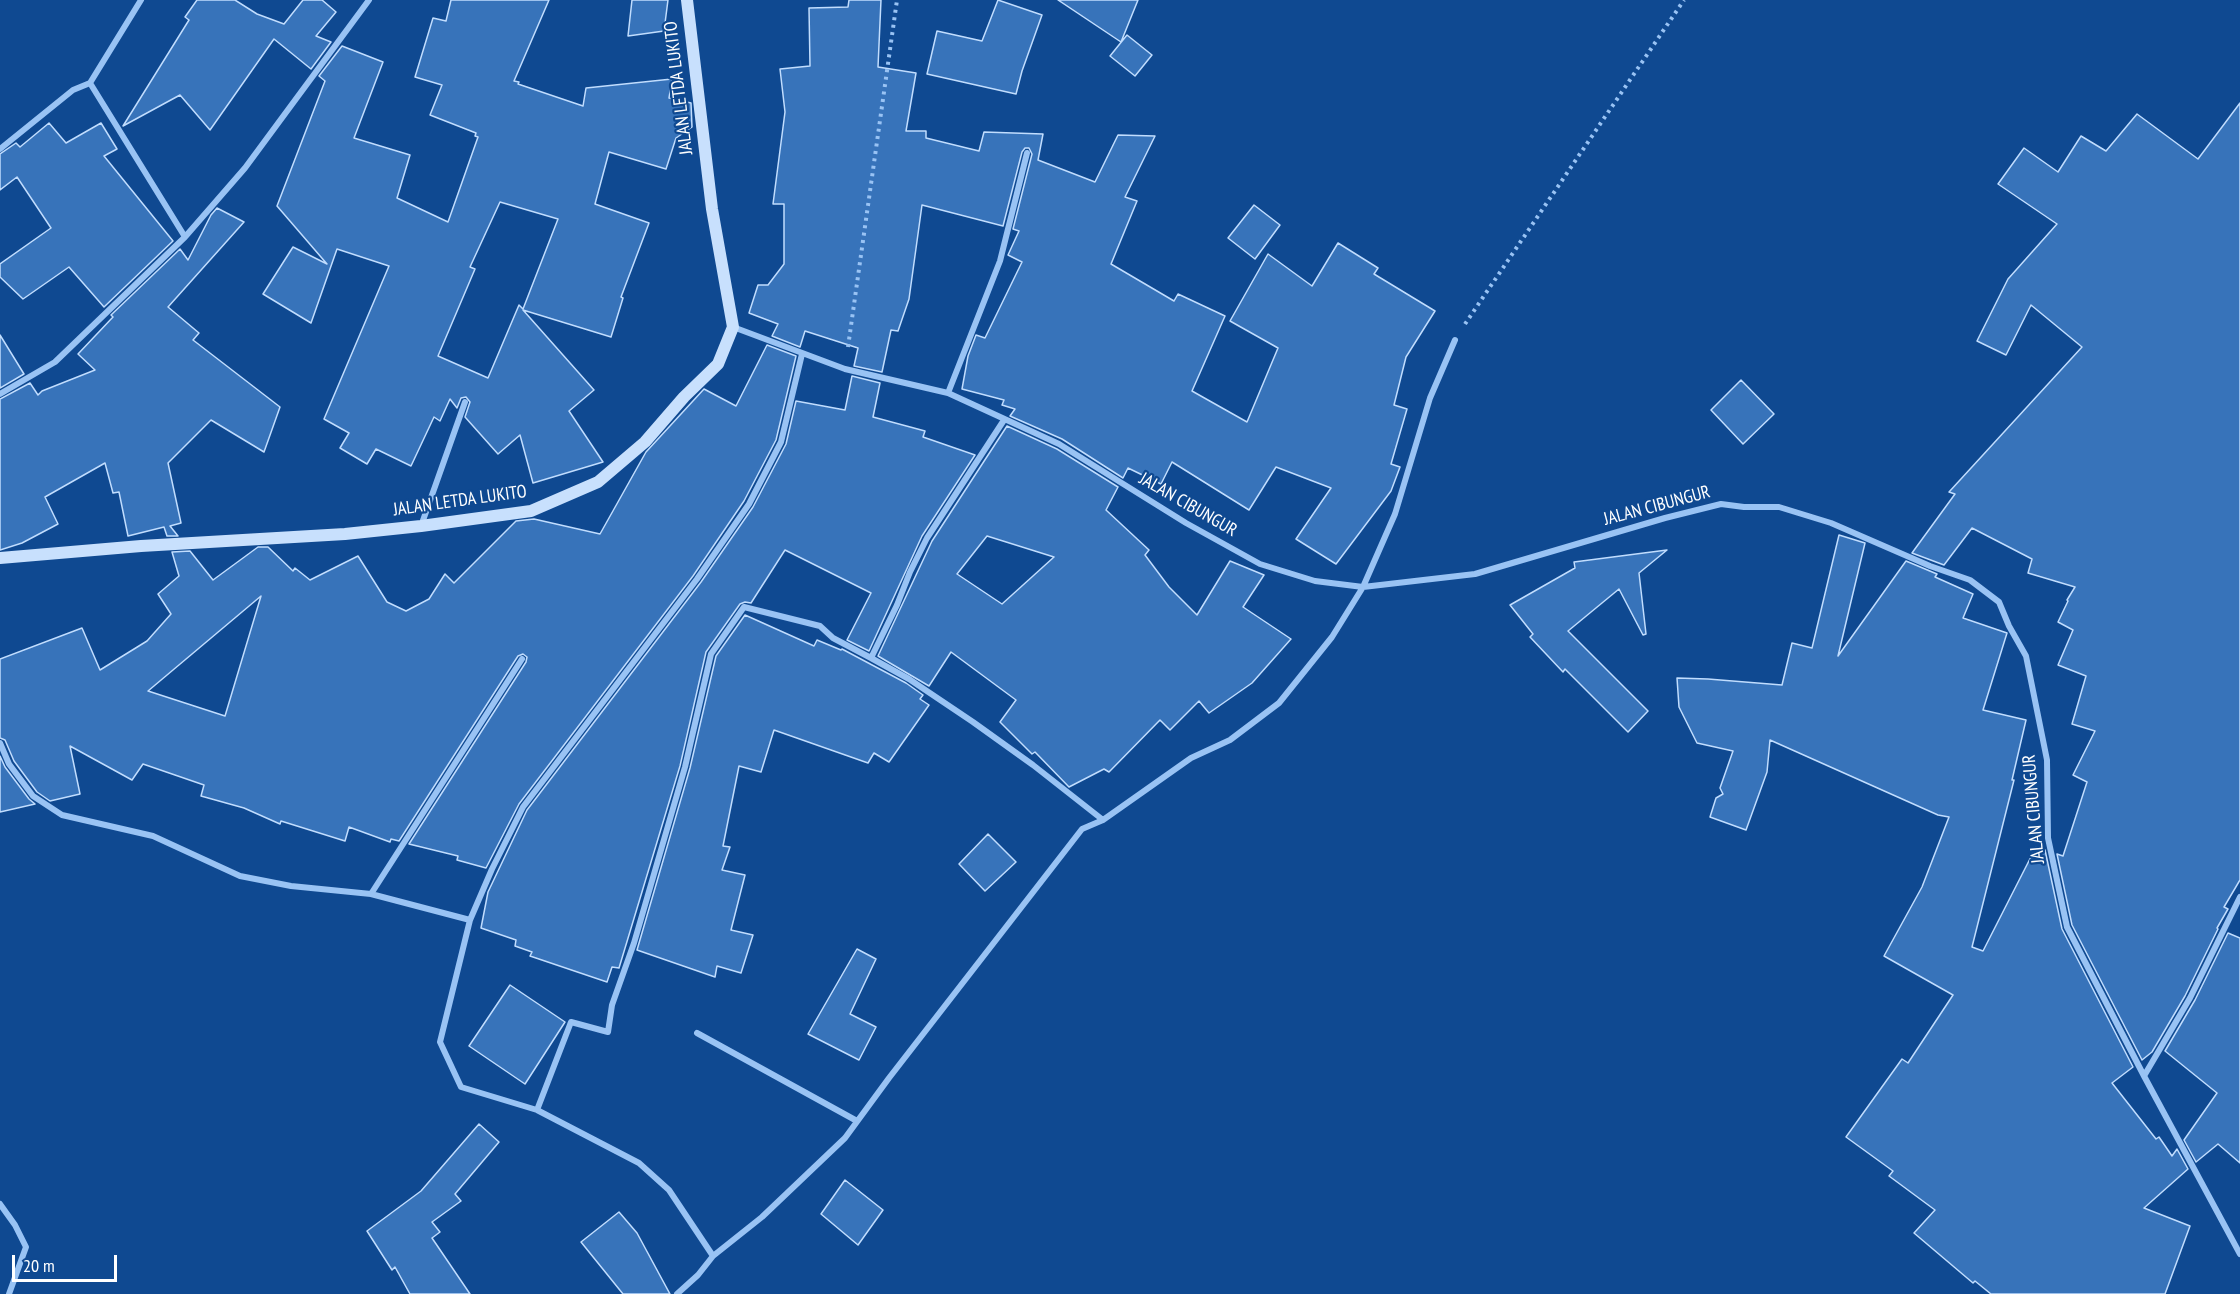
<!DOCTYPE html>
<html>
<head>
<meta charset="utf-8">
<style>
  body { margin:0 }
  #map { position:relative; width:2240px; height:1294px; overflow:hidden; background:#0f4991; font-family:"PT Sans Narrow",sans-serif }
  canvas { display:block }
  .scale { position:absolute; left:12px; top:1255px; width:105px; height:27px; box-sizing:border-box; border:3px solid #fff; border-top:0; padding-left:8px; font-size:18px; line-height:21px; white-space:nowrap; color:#fff; -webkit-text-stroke:4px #0f4991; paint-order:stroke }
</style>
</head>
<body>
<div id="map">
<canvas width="2240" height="1294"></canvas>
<div class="scale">20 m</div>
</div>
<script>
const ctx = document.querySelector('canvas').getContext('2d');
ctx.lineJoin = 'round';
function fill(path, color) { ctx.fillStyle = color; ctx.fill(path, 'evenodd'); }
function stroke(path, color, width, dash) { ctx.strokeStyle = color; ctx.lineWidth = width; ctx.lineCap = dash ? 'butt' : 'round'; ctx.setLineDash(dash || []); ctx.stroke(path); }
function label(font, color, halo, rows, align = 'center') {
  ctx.font = font + ' "PT Sans Narrow",sans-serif'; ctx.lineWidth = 4.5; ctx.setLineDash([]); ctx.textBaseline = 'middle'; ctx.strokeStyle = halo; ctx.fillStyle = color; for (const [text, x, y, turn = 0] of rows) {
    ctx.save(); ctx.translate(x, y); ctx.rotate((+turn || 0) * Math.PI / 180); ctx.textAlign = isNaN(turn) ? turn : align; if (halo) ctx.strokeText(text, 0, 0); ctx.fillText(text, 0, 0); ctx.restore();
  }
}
const building = new Path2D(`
  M197,0H235L257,14L284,24L303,0H322L336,12L316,36L331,42L311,69L274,39L210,130L180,95L123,126L189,20L185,17Z
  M451,0H549L514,81L519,82L518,84L583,106L586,88L672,79L669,98L691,103L692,127L676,138L666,169L609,152L595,204L649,223L621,297L623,298L611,337L523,310L594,390L569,411L603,462L533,483L520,435L498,454L465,417L470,402L466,397L461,398L457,408L450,399L440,421L434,417L411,466L376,449L367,464L340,448L349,433L324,419L389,266L337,249L311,323L263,294L293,247L327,264L277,206L325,81L319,76L342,46L383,62L354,138L410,155L397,198L448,222L478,137L475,136L476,133L430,115L442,85L415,77L433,18L446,21ZM500,202L558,219L523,309L519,305L488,378L438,356L475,269L470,267Z
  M632,0H668L664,31L628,36Z
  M849,0H881L878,67L916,73L906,131H926V138L979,151L984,132L1043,134L1038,160L1095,182L1118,135L1155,136L1125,197L1137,201L1111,264L1174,301L1178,294L1225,316L1192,391L1247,422L1278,348L1230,321L1268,254L1312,286L1338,243L1378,268L1374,274L1435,311L1406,357L1394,405L1407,409L1391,464L1400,467L1391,491L1336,564L1296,539L1331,488L1276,467L1249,510L1172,462L1161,484L1128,468L1123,478L1062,439L1010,416L1015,409L1002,405L1004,400L962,389L968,356L976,335L985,338L1022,262L1008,255L1019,231L1013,229L1032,154L1029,148H1025L1022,152L1003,226L922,205L909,299L898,331L891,330L882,372L854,366L858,348L805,331L800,347L772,336L778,324L749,313L758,285H768L784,264V204H773L785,112L780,69L810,66L809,8L848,7Z
  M998,0L1042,15L1022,71L1016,94L927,74L937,31L982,41Z
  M1058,0H1138L1121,42Z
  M1127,35L1152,55L1135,76L1110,56Z
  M2240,103V880L2224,907L2228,909L2217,928L2218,929L2185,996L2152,1052L2142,1060L2072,925L2057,854L2063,856L2087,782L2073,775L2095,731L2072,724L2086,676L2058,665L2073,630L2058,622L2068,601L2067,600L2075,587L2028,573L2032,559L1972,528L1944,565L1912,553L1955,494L1949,492L2082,347L2031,305L2006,355L1977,341L2008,279L2057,224L1998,184L2024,148L2058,172L2081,136L2106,151L2137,114L2198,159Z
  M49,123L66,143L101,123L117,149L104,156L173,241L104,307L69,267L23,299L0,277V264L51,228L17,177L0,190V154L16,143L20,147Z
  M1254,205L1280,225L1255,259L1228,238Z
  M217,208L244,222L168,307L199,333L193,340L280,407L264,452L211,420L168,463L181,523L170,526L178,536H167L164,527L128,536L119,492L113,493L105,463L45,497L58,524L22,543L0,550V399L30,383L38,395L42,391L95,370L78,354L113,317L111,315L180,249L188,260L211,215Z
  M0,335L24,374L0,388Z
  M767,345L796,356L776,440L744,501L693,576L519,804L486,868L457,860L458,856L409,844L526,662L527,657L523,654L518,656L399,841L391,839L390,842L349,827L345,841L281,821L280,824L244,808L201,796L204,785L143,764L132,780L70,746L80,794L50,801L37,792L14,761L5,740L0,738V659L82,628L100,670L147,641L171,614L158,594L179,576L172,552L190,551L213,580L258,547H268L293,571L295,568L310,580L358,556L387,602L406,611L429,599L445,574L454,583L516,521L534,519L600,534L646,452L704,389L736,406ZM261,596L225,716L148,691Z
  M852,376L880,383L873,417L925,431L923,437L975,455L922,536L869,651L847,640L871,593L785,550L751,603L745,602L740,604L706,652L680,766L619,968L612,967L607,982L530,956L532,952L515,946L516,940L481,928L488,892L527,810L701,582L753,507L786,444L796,401L845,410Z
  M1741,380L1774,414L1743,444L1711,410Z
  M1007,426L1057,449L1118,487L1106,510L1149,550L1145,555L1169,587L1197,615L1230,561L1264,575L1243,607L1291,639L1252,683L1209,713L1199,701L1170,730L1160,720L1109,772L1104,769L1069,787L1035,752L1032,754L1000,722L1016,700L951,652L929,686L878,656L932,541ZM987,536L1054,557L1002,604L957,574Z
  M1839,535L1865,543L1838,656L1906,561L1937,574L1935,577L1973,594L1963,618L2007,633L1983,710L2026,720L2012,780H2014L1972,947L1983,951L2036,847L2045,850L2062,929L2133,1067L2112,1083L2156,1139L2159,1137L2172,1156L2177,1149L2188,1169L2144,1208L2190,1226L2165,1294H1991L1975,1281L1973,1283L1914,1233L1935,1210L1889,1176L1893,1171L1846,1137L1902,1059L1908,1063L1953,995L1884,956L1922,887L1949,817L1938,815L1770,740L1767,772L1746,830L1710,817L1716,798L1723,794L1720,788L1733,751L1697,743L1679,707L1677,678L1708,679L1782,685L1792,643L1812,648Z
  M1667,550L1639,573L1646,634L1643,635L1619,589L1568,631L1648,711L1628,732L1565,669L1563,672L1530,637L1533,634L1510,605L1575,568L1574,562Z
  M745,615L814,646L817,640L841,650L842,649L906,683L923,695L920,699L929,705L889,762L874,753L868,763L774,730L761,772L739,766L723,846L730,847L722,870L745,875L731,930L753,935L741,973L717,966L715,977L637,950L690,768L716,656Z
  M0,756L5,767L29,799L35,804L0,812Z
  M988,834L1016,862L985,891L959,864Z
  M2228,933L2240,938V1163L2218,1144L2196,1162L2184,1140L2217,1093L2165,1051L2195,1000Z
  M857,949L876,959L850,1014L876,1027L859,1060L808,1034Z
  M510,985L565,1022L525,1084L469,1046Z
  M479,1124L499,1142L455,1194L461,1201L432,1222L440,1232L432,1238L470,1294H410L395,1267L392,1270L367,1231L421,1191Z
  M845,1180L883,1210L858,1245L821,1214Z
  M619,1212L637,1233L670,1294H623L581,1242Z`);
fill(building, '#3773ba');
stroke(building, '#c1ddfe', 1.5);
stroke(new Path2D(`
  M1465,324L1684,0
  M848,347L897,0`), '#99c3f4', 4, [3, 4.5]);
stroke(new Path2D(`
  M90,83L185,237
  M0,149L73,90L90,83L141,0
  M733,327L845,369L948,393L1059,444L1186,523L1260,564L1315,581L1363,587L1475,574L1665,518L1721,504L1744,507H1779L1831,523L1930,566L1970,580L1999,602L2009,626L2026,656L2047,760L2048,838L2067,927L2144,1076L2240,1254
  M948,393L1000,261L1027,153
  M0,394L55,362L185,237L245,168L369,0
  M1004,420L927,538L910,572L897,605L871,658L909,679L973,722L1033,765L1103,820
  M421,526L465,402
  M0,743L9,764L33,796L62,815L153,836L240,876L291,886L371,894L470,920
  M371,894L522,659
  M697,1033L857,1121
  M2144,1076L2190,998L2240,897
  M537,1110L571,1022L608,1032L612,1005L634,943L685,767L711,654L744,607L820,626L833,638L871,658
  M0,1204L15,1225L26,1247L9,1294
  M713,1256L669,1190L639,1163L537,1110L461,1087L440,1042L470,920L492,869L523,807L697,579L749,504L781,442L802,354
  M677,1294L698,1275L713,1256L762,1217L845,1138L889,1078L1082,829L1103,820L1191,758L1230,740L1279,703L1332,637L1363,587L1395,514L1430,398L1455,340`), '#99c3f4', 6);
stroke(new Path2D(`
  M0,558L141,546L345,534L421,526L531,511L598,482L645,442L684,397L718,364L733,327L712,209L687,0`), '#c8e0fd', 12);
label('18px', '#fff', '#0f4991', [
  ["JALAN LETDA LUKITO",679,88,-97],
  ["JALAN LETDA LUKITO",460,501,-8],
  ["JALAN CIBUNGUR",1188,505,30],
  ["JALAN CIBUNGUR",1657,506,-15],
  ["JALAN CIBUNGUR",2034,809,-95]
]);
</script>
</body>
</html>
